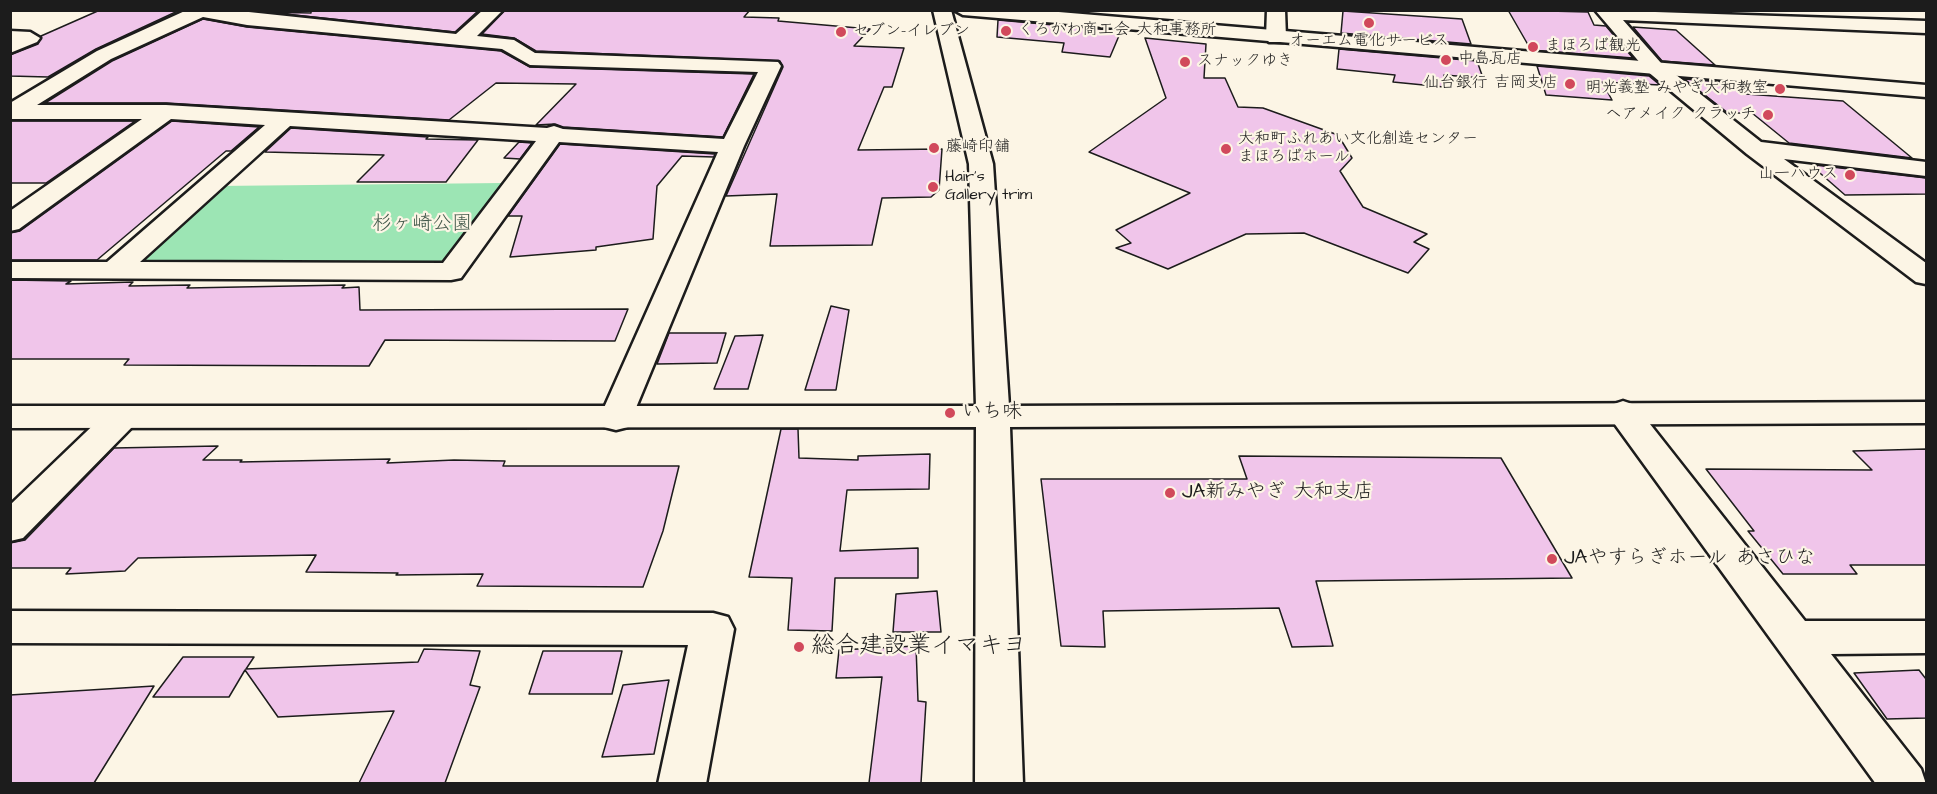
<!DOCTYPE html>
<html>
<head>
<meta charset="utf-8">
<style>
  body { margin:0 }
  #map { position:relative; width:1937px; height:794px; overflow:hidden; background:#fcf5e5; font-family:"Architects Daughter",sans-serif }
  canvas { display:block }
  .frame { position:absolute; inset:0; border:12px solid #1c1c1c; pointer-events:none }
</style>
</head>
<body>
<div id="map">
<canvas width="1937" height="794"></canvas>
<div class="frame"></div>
</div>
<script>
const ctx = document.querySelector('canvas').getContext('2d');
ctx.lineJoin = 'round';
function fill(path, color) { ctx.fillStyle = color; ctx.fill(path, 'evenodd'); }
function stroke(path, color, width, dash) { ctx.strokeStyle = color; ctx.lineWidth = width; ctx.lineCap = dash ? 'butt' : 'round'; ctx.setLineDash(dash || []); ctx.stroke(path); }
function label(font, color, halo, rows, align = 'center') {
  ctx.font = font + ' "Architects Daughter","Klee One",sans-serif'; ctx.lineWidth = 4.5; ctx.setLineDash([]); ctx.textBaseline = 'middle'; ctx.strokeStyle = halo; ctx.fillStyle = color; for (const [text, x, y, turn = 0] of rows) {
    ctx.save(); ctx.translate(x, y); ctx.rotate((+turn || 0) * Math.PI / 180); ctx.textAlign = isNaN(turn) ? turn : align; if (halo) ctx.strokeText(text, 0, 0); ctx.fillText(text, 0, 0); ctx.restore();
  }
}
fill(new Path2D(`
  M503,183L443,265L129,264L217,186Z`), '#9ce5b4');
const building = new Path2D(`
  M100,10H180L96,49L48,77L10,76V55L38,44L41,36Z
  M311,10H479L455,32L266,12L311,13Z
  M505,10H750L744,17L779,18L778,21L870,29L854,46L904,48L892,87H884L858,150L942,149L939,190L931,197L882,198L872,245L770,246L777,194L726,196L783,67L780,61L536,51L514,38L482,34Z
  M1508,10L1588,12L1594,25L1606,26L1633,58L1531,50Z
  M1343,11L1462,19L1471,44L1341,33Z
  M203,19L247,27L501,51L530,67L754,74L723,137L563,127L555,124L536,125L576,84L496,83L449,120L166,103H45L112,61Z
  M998,20L1121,31L1110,57L1090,55L1062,52L1064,43L997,37Z
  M1633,27L1676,30L1715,65L1662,61Z
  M1145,38L1206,44L1204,78H1225L1238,107L1263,108L1338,135L1352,158L1340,171L1363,207L1427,234L1414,242L1429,249L1408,273L1304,233L1246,234L1168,269L1116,248L1131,243L1116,230L1190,193L1089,152L1166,98Z
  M1339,49L1477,61L1483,78L1444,75V87L1393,82L1395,75L1337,69Z
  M1537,66L1649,76L1660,85L1602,82L1612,100L1546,95Z
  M1684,79L1734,83L1746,94L1843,101L1912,158L1789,143L1752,113H1728Z
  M10,121H135L46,183H10Z
  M172,121L259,127L231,151H226L97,260H10V233L20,231Z
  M291,128L428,137L426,139L478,140L446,182H357L384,155L265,152Z
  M519,142L532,143L520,159L504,158Z
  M560,144L715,154L714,157L682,156L657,186L653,239L596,247V250L510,257L522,216H508Z
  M1815,165L1926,178V194L1845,195L1813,167H1817Z
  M10,280L71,281L66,284L133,282L129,286L190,285L187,288L345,285L342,288L359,287L360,310L628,309L615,341L385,340L369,366L124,365L129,359H10Z
  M831,306L849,310L836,390H805Z
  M669,333H726L717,363L657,364Z
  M763,335L748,389H714L735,336Z
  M781,429H798L799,458L858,460V456L930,454L929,489L847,490L840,551L918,548V578H835L832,631L788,630L792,578L749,577Z
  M218,446L203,460H242L240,462L390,459L387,463L454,460L505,461L503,466H679L663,531L643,587L477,586L483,574L396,575L398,573L306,572L316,555L138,558L125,571L66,574L71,568H10V543L25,540L114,448Z
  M1926,449V565H1850L1857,574H1783L1748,531H1754L1706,469L1872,470L1853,451Z
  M1239,456L1501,458L1572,578L1316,581L1333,646L1292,647L1279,608L1103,611L1105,647L1061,646L1041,479H1247Z
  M937,591L941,632H893L896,594Z
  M916,646L918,701L926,702L921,783H869L882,677L836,678L839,650Z
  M424,649L480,651L470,685L480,687L445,783H359L394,711L278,717L245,670L229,697H153L183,657H254L246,669L418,662Z
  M543,651H622L612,694H529Z
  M1919,670L1926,679V718L1887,719L1854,673Z
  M669,680L654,754L602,757L623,685Z
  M154,686L94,783H10V695Z`);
fill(building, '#f0c5ea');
stroke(building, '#1c1c1c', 1.5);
const street = new Path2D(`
  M187,10H230L456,34L483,10H503L477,36L514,40L535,53L778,62L781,66L744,146L628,427L616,430L604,427L599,419L718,152L559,142L461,278L451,280L10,278V262H107L265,125L171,119L19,229L10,231V211L142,119H10V103L97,51ZM203,17L247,25L502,49L530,65L758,72L724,139L563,129L554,126L547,128L166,105H37L111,59ZM290,126L536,141L443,263L140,262Z
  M1267,10H1285L1286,38L1283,42H1269L1266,38Z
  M1595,10L1926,21V33L1623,20L1661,63L1761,142L1926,162V176L1784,159L1926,263V284L1916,282L1747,154L1647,71Z
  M10,31L30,32L40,38L37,42L10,53Z
  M1623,401L1635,405L1805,621H1926V653L1831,654L1921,769L1926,784H1876L1606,412L1611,405Z
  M121,407L133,410L138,418L133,426L23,538L10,541V505L109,410Z
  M10,611L713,613L728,617L734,629L706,784H658L688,645L10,643Z`);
const secondary = new Path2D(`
  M933,10H951L993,164L1009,406L1926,402V423L1010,427L1023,784H975L976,427L10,428V406H976L969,164Z
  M954,10H1035L1926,85V97L963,15Z`);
stroke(street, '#1c1c1c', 5);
stroke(secondary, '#1c1c1c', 5);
fill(street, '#fcf5e5');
fill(secondary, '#fcf5e5');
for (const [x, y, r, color] of [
  [1369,23,6,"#d1495b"],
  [1006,31,6,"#d1495b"],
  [841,32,6,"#d1495b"],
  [1533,47,6,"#d1495b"],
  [1446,60,6,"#d1495b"],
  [1185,62,6,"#d1495b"],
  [1570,84,6,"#d1495b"],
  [1780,89,6,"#d1495b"],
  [1768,115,6,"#d1495b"],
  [934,148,6,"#d1495b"],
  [1226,149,6,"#d1495b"],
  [1850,175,6,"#d1495b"],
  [933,187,6,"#d1495b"],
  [950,413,6,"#d1495b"],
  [1170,493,6,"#d1495b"],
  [1552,559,6,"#d1495b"],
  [799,647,6,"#d1495b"]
]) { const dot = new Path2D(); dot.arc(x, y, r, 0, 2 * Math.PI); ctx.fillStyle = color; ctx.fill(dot); stroke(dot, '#fcf5e5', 2); }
label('16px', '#1c1c1c', '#fcf5e5', [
  ["くろかわ商工会 大和事務所",1018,31],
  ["セブン-イレブン",853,32],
  ["オーエム電化サービス",1369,42,"center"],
  ["まほろば観光",1545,47],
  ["中島瓦店",1458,60],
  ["スナックゆき",1197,62],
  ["仙台銀行 吉岡支店",1558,84,"right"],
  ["明光義塾 みやぎ大和教室",1768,89,"right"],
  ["ヘアメイク クラッチ",1756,115,"right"],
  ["大和町ふれあい文化創造センター",1238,140],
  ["まほろばホール",1238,158],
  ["藤崎印舗",946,148],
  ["山一ハウス",1838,175,"right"],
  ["Hair's",945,178],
  ["Gallery trim",945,196]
], 'left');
label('20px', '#42584a', '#fcf5e5', [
  ["杉ヶ崎公園",422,225]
]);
label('20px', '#1c1c1c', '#fcf5e5', [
  ["いち味",962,413],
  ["JA新みやぎ 大和支店",1182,493],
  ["JAやすらぎホール あさひな",1564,559]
], 'left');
label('24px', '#1c1c1c', '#fcf5e5', [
  ["総合建設業イマキヨ",811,647]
], 'left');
</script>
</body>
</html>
